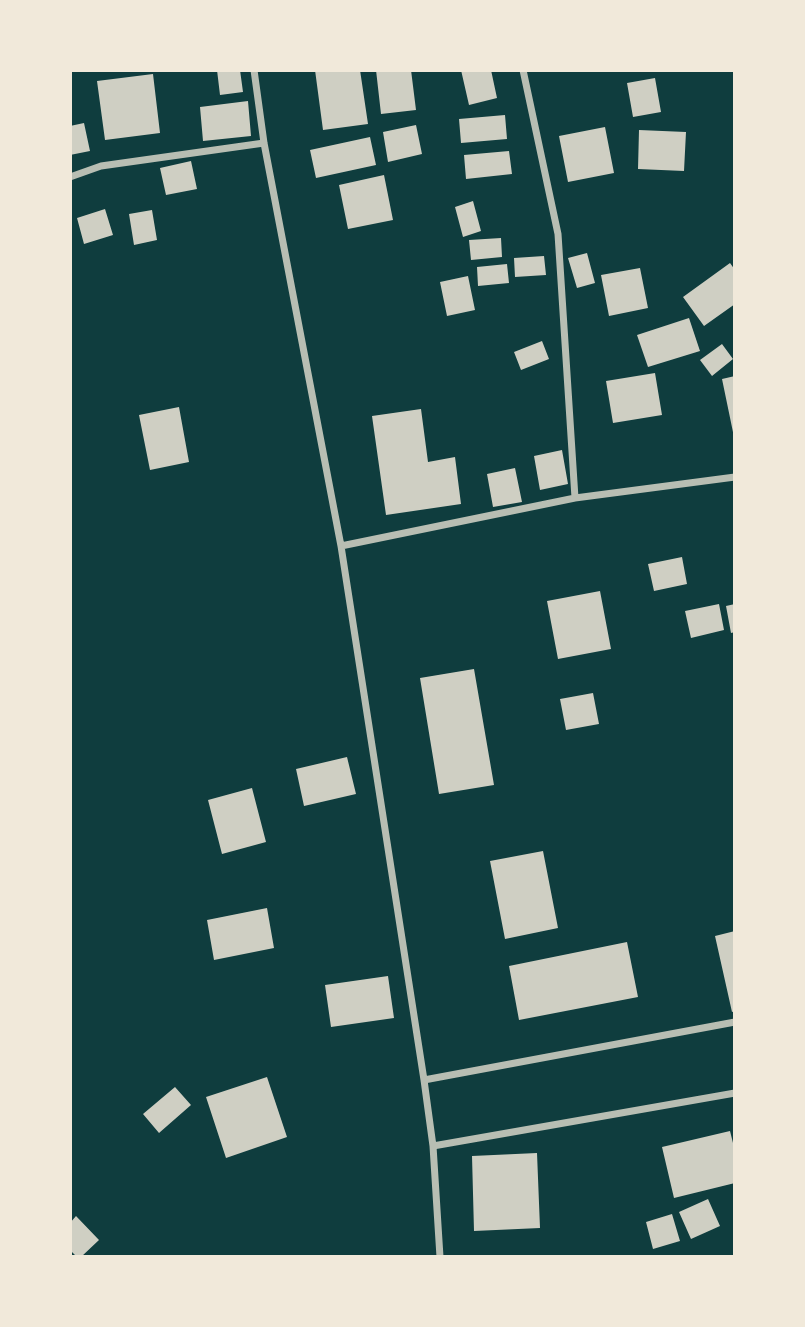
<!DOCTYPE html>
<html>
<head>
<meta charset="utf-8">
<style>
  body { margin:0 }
  #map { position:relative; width:805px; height:1327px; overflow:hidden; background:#0f3d3e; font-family:"Work Sans",sans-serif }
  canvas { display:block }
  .frame { position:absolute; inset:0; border:72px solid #f1e9da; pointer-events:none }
</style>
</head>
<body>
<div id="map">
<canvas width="805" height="1327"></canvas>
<div class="frame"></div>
</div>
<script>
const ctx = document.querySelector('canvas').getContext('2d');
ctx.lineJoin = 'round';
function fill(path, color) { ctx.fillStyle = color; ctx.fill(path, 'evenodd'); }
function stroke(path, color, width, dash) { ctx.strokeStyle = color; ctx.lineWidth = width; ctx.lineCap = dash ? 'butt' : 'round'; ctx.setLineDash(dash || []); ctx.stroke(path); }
fill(new Path2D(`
  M217,70H240L243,92L220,95Z
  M315,70H360L368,124L323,130Z
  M376,70H411L416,110L381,114Z
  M461,70H491L497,98L469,105Z
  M153,74L160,133L105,140L97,81Z
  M655,78L661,112L633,117L627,83Z
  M248,101L251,136L203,141L200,107Z
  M505,115L507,139L461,143L459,119Z
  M84,123L90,151L70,155V126Z
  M416,125L422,154L388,162L383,132Z
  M605,127L614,173L568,182L559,136Z
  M639,130L686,132L684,171L638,169Z
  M370,137L376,165L316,178L310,150Z
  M509,151L512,174L466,179L464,155Z
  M191,161L197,189L166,195L160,168Z
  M384,175L393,220L348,229L339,185Z
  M473,201L481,231L463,237L455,207Z
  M105,209L113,235L84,244L77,218Z
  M152,210L157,240L134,245L129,214Z
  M501,238L502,257L471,260L469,240Z
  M587,253L595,283L577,288L568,258Z
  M544,256L546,275L515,277L514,258Z
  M730,263L735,270V304L704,326L683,297Z
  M507,264L509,283L478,286L477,267Z
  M640,268L648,308L609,316L601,275Z
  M468,276L475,310L447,316L440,282Z
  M689,318L700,351L648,367L637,335Z
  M542,341L549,359L521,370L514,352Z
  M722,344L733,359L712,376L700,360Z
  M655,373L662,415L613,423L606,381Z
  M735,376V437H734L722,379Z
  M179,407L189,462L150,470L139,415Z
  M421,409L428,462L455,457L461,504L386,515L372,416Z
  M562,450L568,484L540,490L534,456Z
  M515,468L522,502L493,507L487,474Z
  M682,557L687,584L654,591L648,564Z
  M600,591L611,649L558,659L547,601Z
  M719,604L724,630L691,638L685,611Z
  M735,604V632L731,633L726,606Z
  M474,669L494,785L439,794L420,678Z
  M593,693L599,724L566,730L560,699Z
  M347,757L356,794L304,806L296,769Z
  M252,788L266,842L222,854L208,800Z
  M543,851L558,928L505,939L490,861Z
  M267,908L274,948L214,960L207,920Z
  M735,931V1011L732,1012L715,936Z
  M627,942L638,997L519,1020L509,966Z
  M388,976L394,1018L331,1027L325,985Z
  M267,1077L287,1137L226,1158L206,1097Z
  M175,1087L191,1105L159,1133L143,1114Z
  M730,1131L735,1151V1183L674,1198L662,1147Z
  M537,1153L540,1228L474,1231L472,1156Z
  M708,1199L720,1226L691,1239L679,1212Z
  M672,1214L680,1241L653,1249L646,1222Z
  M76,1216L99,1240L81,1257H77L70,1250V1223Z`), '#cfcfc3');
stroke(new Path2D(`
  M254,70L264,143L341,546L424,1080L433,1146L440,1257
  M523,70L558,234L575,498
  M70,177L101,166L264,143
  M341,546L575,498L735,477
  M424,1080L735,1022
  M433,1146L735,1093`), '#b8beb3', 7);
</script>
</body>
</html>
